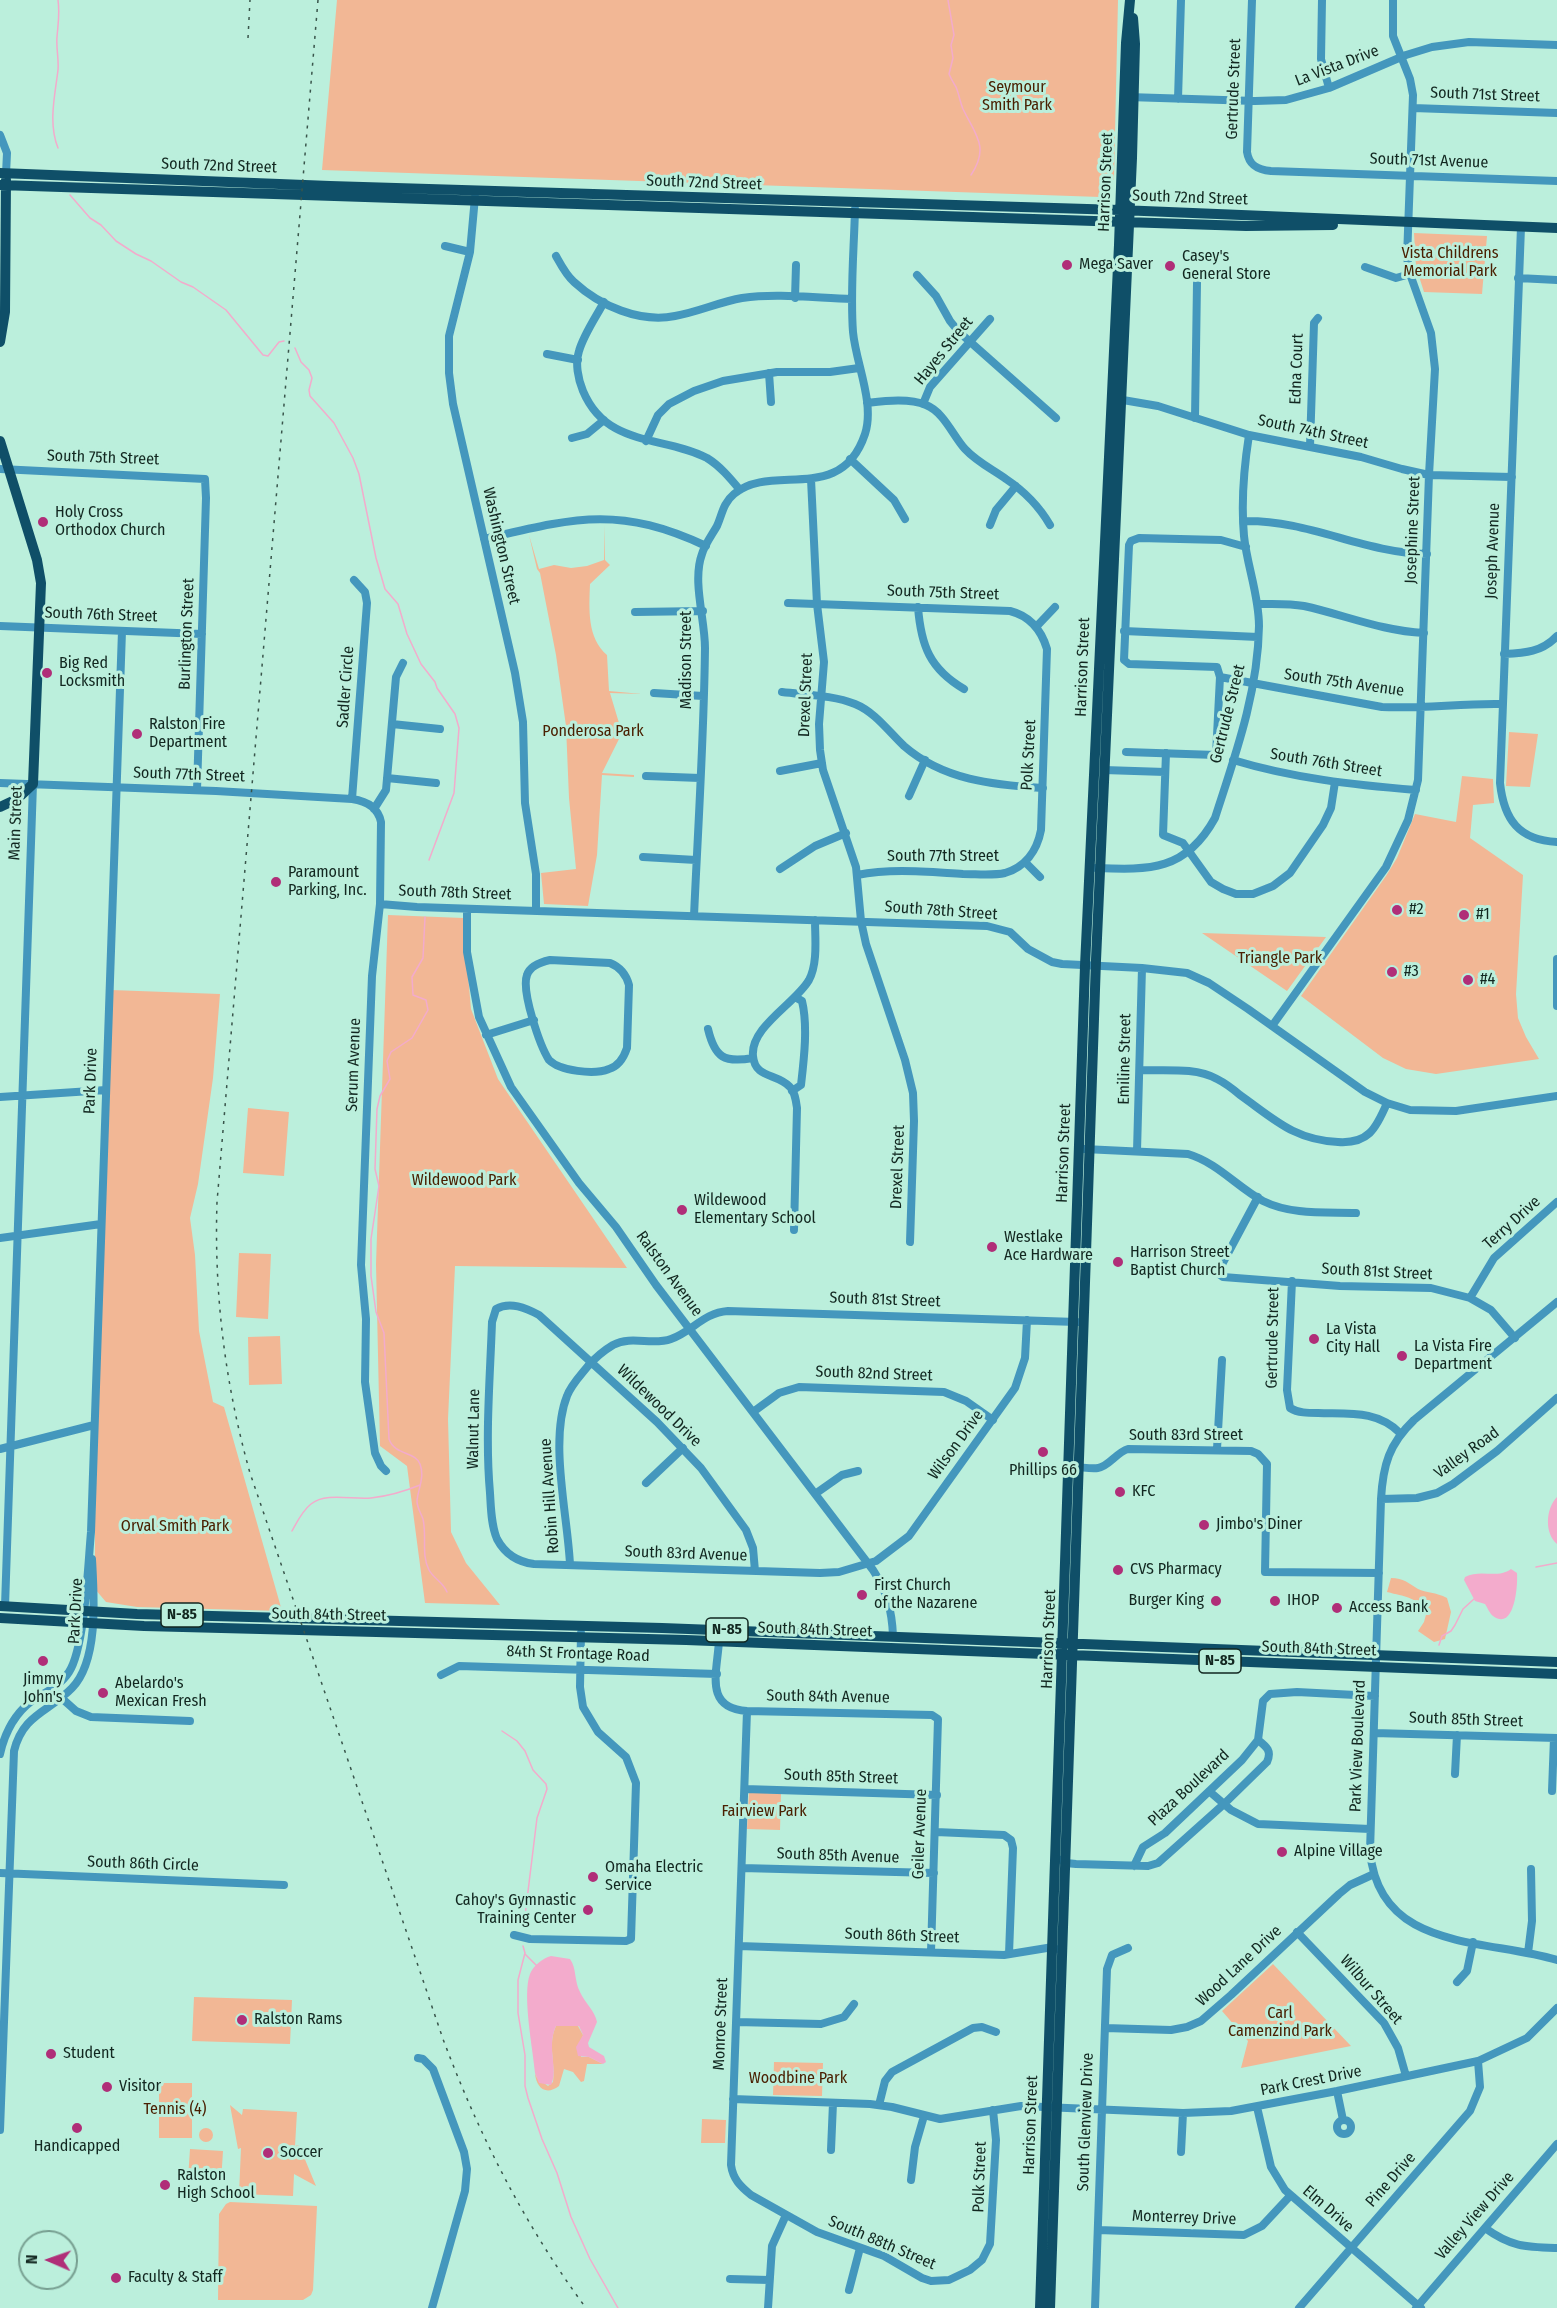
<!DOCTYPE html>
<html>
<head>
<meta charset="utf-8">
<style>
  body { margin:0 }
  #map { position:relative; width:1557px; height:2308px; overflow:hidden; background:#bbefdc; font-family:"Fira Sans Condensed",sans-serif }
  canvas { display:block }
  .north { position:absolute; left:18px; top:2230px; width:60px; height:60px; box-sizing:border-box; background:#bbefdc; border:2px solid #779f91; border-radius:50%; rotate:272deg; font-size:16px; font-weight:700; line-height:24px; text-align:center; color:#122720 }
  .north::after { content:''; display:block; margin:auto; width:21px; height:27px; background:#b02e78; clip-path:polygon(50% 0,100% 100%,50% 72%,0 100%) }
</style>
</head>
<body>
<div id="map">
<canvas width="1557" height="2308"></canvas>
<div class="north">N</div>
</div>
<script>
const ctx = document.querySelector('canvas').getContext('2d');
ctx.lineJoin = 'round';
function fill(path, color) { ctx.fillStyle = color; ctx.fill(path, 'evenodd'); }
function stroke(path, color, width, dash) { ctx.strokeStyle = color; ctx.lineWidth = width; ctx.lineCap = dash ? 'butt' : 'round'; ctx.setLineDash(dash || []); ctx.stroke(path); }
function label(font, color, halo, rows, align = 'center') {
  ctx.font = font + ' "Fira Sans Condensed",sans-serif'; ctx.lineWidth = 6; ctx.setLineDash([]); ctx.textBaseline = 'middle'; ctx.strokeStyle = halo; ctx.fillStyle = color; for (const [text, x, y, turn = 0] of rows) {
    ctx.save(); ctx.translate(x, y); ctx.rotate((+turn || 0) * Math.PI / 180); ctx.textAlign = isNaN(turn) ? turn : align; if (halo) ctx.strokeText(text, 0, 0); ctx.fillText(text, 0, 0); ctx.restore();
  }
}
fill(new Path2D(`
  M337,0H1118L1114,179L1100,197L322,170Z
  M1414,233L1487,236L1482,294L1424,292L1416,267Z
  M604,525L605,560L610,565L590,584C589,609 587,638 607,655L609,691L642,694L610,693L622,733L602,773L634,775V777L602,775L597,855L588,906L544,904L541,873L576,869L569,798L566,726L556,655L540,573L537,569L529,535L539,569L554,565L571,568L587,566L604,560Z
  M1509,732L1538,734L1530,787L1506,786Z
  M1462,776L1493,779L1494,803L1473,805L1470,838L1523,875L1516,994L1518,1018L1526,1037L1539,1059L1436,1074L1406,1069L1383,1058L1301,996L1386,876L1397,858L1415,814L1456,822Z
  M388,915L463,918L471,1009L498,1079L627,1268L455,1266L448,1419L451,1532L466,1563L500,1605L425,1603L407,1466L380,1446L376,1264Z
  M1202,933L1326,937L1287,991Z
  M111,990L220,994L213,1078L198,1184L190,1218L195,1255L199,1331L213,1402L224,1407L282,1611L137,1607L106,1602L95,1589V1517Z
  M248,1108L289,1112L284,1176L243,1173Z
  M239,1253L271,1254L268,1319L236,1317Z
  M280,1336L282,1384L249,1385L248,1337Z
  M1391,1578C1404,1578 1408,1583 1418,1589C1426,1593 1436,1592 1447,1598L1451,1612L1445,1639L1434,1642L1418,1631L1424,1622L1427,1611C1413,1596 1406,1597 1387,1592Z
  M749,1792L781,1794L780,1830L747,1829Z
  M1273,1964L1351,2046L1241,2068L1248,2041L1222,2011Z
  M194,1997L292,2000L290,2044L192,2041Z
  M556,2026H578L583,2035L581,2057H589L603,2064H587L584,2081L581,2082L573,2072L564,2069L559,2086C546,2096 536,2088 535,2073L537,2078L548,2086L553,2082C556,2063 547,2045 556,2026Z
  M774,2062L823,2063L822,2096L773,2095Z
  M159,2083H192V2138H159Z
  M230,2105L242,2115L243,2109L297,2112L295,2146L299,2145L316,2186L294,2174L293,2196L239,2194L241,2148L238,2149Z
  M702,2119L726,2120L725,2143H701Z
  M199 2135a7 7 0 1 1 14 0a7 7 0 1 1-14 0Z
  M190,2149L223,2151L221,2182L188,2179Z
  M230,2202L317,2206L313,2290L311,2295L303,2300H218L219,2214L226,2204Z`), '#f2b795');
fill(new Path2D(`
  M1557,1497V1544C1544,1533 1546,1508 1557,1497Z
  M1511,1569L1517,1573C1518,1584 1515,1632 1493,1616C1490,1614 1487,1607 1485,1604L1475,1601L1464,1580L1465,1577C1480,1569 1498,1579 1511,1569Z
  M551,1956L570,1959C577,1969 574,1981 580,1992C585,2003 595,2011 597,2022L588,2043L589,2047L604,2056L606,2062L603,2064L589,2057L578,2056L576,2047L583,2035L579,2026H556C546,2047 559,2070 551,2085L539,2083L535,2073C533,2049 522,1995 530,1974C533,1966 543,1958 551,1956Z`), '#f3abcc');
stroke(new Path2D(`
  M58,0C60,14 58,24 57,37C56,48 59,59 58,70C55,95 48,123 58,148
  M948,0L954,35L951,45L953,58L949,74C951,79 953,82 956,87C959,94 960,102 963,109C975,134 990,147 971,175
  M70,195L90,218L101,225L116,241L136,254L151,261L181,282L193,287L226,310L263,355L268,356L279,342L284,341
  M295,348L301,362L309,370L312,378L309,390L310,396L334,423L353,458L359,474L376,558L385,589L398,604L407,634L421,664L435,682L437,688L455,714L459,728L454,793L429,860
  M425,917L423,958L412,977L413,995L426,1000L428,1010L412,1038L391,1052L387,1061L390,1079L380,1096L377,1109L375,1169L379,1186L371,1239V1276L376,1312L384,1333L389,1439C395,1456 415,1451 420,1464C425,1477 418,1489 417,1501C417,1508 421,1513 423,1519C427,1536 421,1555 429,1570C434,1579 443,1582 447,1592
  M292,1531C297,1522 302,1511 311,1504C326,1492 353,1500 371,1498C389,1496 403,1492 420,1485
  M1536,1567L1557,1563
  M1439,1645L1442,1636L1451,1631L1455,1625L1463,1609L1474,1599
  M502,1731L517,1741L525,1751L533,1770L546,1784L547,1789L537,1818L524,1924
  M523,1946L525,1953L518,1980V2013L525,2055V2086L528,2098L542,2139L557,2173L571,2217L590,2259L618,2308
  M525,1954L537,1966`), '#f3abcc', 1.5);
stroke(new Path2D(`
  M1252,0L1247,152C1249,165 1257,170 1271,171L1557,181
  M1322,0L1321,59L1329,88
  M1128,97L1255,101L1286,100L1329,88L1406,55L1432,47L1469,42L1557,45
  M1178,99L1181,0
  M1413,108L1557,113
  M0,135L7,153L6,174
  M475,197L470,252L449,336V373L453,404L515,673L523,722L525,803L536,874V911
  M1521,227L1500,783C1504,820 1519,840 1557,842
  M445,246L470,252
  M556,256C561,265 566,275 574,282C600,306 640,323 675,316C698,312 719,302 742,298C777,293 816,298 852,299
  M1365,267L1396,278L1410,274
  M917,275L936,296L950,321L959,332L1056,418
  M1518,278L1557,280
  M795,298L796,265
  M604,302C596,317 584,334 579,351C575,363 578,379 583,391C607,448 663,435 707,458C720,466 730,478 740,490
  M547,354L578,360
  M769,373L771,402
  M1117,399L1158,406L1249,435L1361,457L1402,469L1429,475L1512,477
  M867,403C885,401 909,398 926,405C944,412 953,436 965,449C977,462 992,469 1006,479C1024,491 1039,506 1050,525
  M923,404L930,387L990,319
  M1195,418L1197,283
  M572,438L587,434L604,420
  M646,441L658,415L669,404L694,391L723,381L777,372H830L859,368
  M1310,446L1314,323L1318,318
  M850,459L894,500L905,519
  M0,469L205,479L206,498L197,790
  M811,479L817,604L824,662L819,724L820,750L823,770L856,867L861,921L866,944L905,1060L913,1093L914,1121L910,1242
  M1244,521C1310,520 1363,553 1427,554
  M990,525L996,510L1016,486
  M484,539C574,518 618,505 706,546
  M1246,547L1221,540L1139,538L1131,541L1129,545L1124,660L1129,664L1217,667L1220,677L1382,707C1422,709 1462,703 1502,704
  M788,603L1010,611C1030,616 1041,629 1047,649L1041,830C1037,851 1025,867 1005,873C992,876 977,874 963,874C928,872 892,868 857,875
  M1257,604C1273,604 1288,603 1304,606C1345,615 1382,631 1424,633
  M918,607C921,646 930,669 964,689
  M635,612L703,611
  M0,626L202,634
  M1036,627L1055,607
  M1124,631L1258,637
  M1504,654C1525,653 1542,652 1557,636
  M782,692C806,695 833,695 855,704C875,712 889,732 904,746C943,780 993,785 1043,788
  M654,693L703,696
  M392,724L440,729
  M1126,752L1216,755L1220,677
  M1166,753L1163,835L1183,843L1211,882L1223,889L1236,894H1253L1273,886L1290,873L1323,825L1331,808L1335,782
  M1233,760C1292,778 1354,785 1416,790
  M1104,770L1165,772
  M780,771L822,763
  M646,776L700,778
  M387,778L436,783
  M0,783L216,791L352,799C366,801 378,807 381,822L380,904L372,976L361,1265L366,1319L365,1382L375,1453L381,1466L386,1471
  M909,796L925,760
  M352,799L367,603L365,592L354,580
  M374,809L386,790L396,677L403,663
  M643,857L696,860
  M1025,862L1040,877
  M1096,868C1150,870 1186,871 1215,818C1235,756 1258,693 1259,626C1259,595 1247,566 1244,536C1241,503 1244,467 1249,435
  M780,869L815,846L846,833
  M380,904L417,907L987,926L1010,932L1028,949L1052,962L1062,964L1142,968L1187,973L1209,983L1248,1009L1365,1092L1387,1103L1410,1110L1456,1111L1557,1096
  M467,909V952L479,1017L511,1087L579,1183L616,1227L656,1285L873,1570C887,1591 892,1611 893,1636
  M694,916C698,827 704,737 705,648C705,619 692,581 702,554C705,544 712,535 717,526C722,515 723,503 734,494C772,462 841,506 865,434C875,403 856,364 853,332C850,291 854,250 855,209
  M1557,959V1006
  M550,960L610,963C620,967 626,974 629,985L627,1048C624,1057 619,1066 609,1069C594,1075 560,1071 549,1060C540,1046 521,991 527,975C530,966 541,962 550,960Z
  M1272,1026L1386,867L1408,820L1418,780L1429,475L1435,369L1431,333L1410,274L1407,258L1413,95L1410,79L1393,36V0
  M708,1029C715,1058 724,1063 753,1058
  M486,1035L534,1020
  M1140,1070C1165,1071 1195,1067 1217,1079C1225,1083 1233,1089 1240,1095C1274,1119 1294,1140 1338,1142C1368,1144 1376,1129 1387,1103
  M792,1091L801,1085C804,1059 808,1026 802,1001L795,997
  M0,1097L106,1090
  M1084,1149L1188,1154C1218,1163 1237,1187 1263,1201C1291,1215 1325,1212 1356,1213
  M1137,1151L1142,968
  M1258,1197L1219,1270V1274L1223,1277L1340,1286L1431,1288L1470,1298L1491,1310L1515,1338
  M794,1230L797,1108C796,1101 795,1092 790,1087C777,1073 755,1079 753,1056C750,1027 796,1003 809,980C818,963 815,938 815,920
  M0,1238L101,1224
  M1292,1281L1287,1390L1290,1408C1298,1413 1308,1413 1318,1413C1349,1414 1377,1410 1400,1433
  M1470,1298L1494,1258L1557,1202
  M1557,1302L1414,1420C1389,1444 1383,1465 1381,1499L1370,1851C1379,1952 1485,1938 1557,1960
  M753,1412L779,1393L799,1387L944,1392L966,1401L993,1420
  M0,1449L94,1425
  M1217,1449L1222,1360
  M1073,1467C1081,1467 1091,1469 1098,1468C1108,1467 1117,1452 1128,1449L1251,1451L1258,1454L1267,1464L1265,1572L1379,1573
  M646,1483L683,1448
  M815,1494L842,1475L858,1471
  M1381,1499L1417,1498L1437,1493L1453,1484L1497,1451L1557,1398
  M570,1565C568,1517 549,1441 567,1396C571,1385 580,1376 588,1366C595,1358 603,1351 613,1345C632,1335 652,1346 671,1339C693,1331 703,1313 728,1311L1077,1322
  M755,1571L753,1548L746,1530L701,1468L657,1422L539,1315C526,1308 510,1301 496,1309L492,1322C490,1379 485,1437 490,1493C491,1508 491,1525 497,1539C505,1554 518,1562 534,1564L820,1573L839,1572L876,1561L909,1536L1015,1388L1025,1358L1027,1320
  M5,1606L33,784
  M719,1641C717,1673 704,1708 747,1711L932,1715L938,1719L931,1952
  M441,1675L459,1666L717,1674
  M57,1694L76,1711L91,1717L190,1721
  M747,1711L731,2165C733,2179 740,2186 751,2195L817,2232L884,2256L922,2278L931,2281L949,2280L970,2270L982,2260L990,2244L996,2140L993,2110
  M1374,1733L1557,1738
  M0,1754C5,1732 15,1713 33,1700C46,1692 60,1686 69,1672C85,1647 88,1564 91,1532L122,631
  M1455,1774L1457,1735
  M745,1789L937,1795
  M1209,1791L1231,1810L1258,1824L1370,1829
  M1552,1791L1554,1738
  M936,1832L1004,1835L1011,1840L1013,1848L1009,1954
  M1061,1860L1066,1863L1076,1864L1148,1866L1158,1863L1224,1804L1267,1762C1272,1751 1267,1747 1258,1740
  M1134,1866L1143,1847L1165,1833L1242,1760L1258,1740L1263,1701L1270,1694L1297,1692L1375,1696
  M742,1868L934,1873
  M0,1873L284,1885
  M1297,1932L1384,2023L1398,2048L1406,2076
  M514,1935L530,1939L626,1941L631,1939L636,1783L626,1757L598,1732L583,1707L580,1687L581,1633
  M739,1946L1004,1955L1053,1947L1056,1949
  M1528,1953L1532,1921L1531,1869
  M1457,1982L1467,1971L1473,1942
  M736,2022L821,2024L844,2017L854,2004
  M1105,2028L1171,2030L1187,2027L1201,2021L1231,1995L1339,1894L1350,1885L1374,1874
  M418,2058L423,2059L433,2069L464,2152L467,2169L465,2191L432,2308
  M1337,2091L1343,2120
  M733,2099L870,2104L892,2107L940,2119L1021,2106L1183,2113L1231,2111L1337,2091L1478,2061L1527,2038L1557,2008
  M879,2105L885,2081L892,2072L973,2028L982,2027L996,2032
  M1257,2107L1271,2167L1285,2190L1421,2308
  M1337 2127a7 7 0 1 1 14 0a7 7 0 1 1-14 0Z
  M0,2130L14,1751C23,1714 49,1712 72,1688C99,1660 94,1596 92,1559
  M831,2150L833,2103
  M1181,2152L1183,2113
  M911,2180L915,2147L924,2116
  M1485,2228C1511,2247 1526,2247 1557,2248
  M1098,2230L1244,2235L1262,2226L1290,2196
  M730,2279L769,2280
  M849,2290L860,2248
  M768,2308L772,2246L786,2215
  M1095,2308L1107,1969L1112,1955L1128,1948
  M1299,2308L1470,2111L1480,2087L1478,2061
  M1416,2308L1557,2144`), '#4497bd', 8);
stroke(new Path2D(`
  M0,173L330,186L1120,210L1557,228
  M0,185L1246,226L1333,225
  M0,342L5,312L6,180
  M0,441L37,560L41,583L33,784L17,799L0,807
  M0,1606L137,1614L662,1628L1557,1662
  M0,1618L144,1626L686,1640L1557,1674
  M1040,2308L1085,966L1119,245L1126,43L1130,0
  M1050,2308L1096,960L1132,158L1135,44L1133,18`), '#0f4f68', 10);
stroke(new Path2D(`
  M318,0L217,1202C214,1295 225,1384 250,1473L443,2039C479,2135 525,2226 586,2308
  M248,38L250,0`), '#39554b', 1.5, [3, 6]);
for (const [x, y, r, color] of [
  [1067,265,6,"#b02e78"],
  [1170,266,6,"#b02e78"],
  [43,522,6,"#b02e78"],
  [47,673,6,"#b02e78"],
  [137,734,6,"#b02e78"],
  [276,882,6,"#b02e78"],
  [1397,910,6,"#b02e78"],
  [1464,915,6,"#b02e78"],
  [1392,972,6,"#b02e78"],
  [1468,980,6,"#b02e78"],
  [682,1210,6,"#b02e78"],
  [992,1247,6,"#b02e78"],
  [1118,1262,6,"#b02e78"],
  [1314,1339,6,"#b02e78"],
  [1402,1356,6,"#b02e78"],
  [1043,1452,6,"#b02e78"],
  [1120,1492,6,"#b02e78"],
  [1204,1525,6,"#b02e78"],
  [1118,1570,6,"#b02e78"],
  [862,1595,6,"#b02e78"],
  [1216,1601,6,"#b02e78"],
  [1275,1601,6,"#b02e78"],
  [1337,1608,6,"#b02e78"],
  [43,1661,6,"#b02e78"],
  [103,1693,6,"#b02e78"],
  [1282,1852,6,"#b02e78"],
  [593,1877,6,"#b02e78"],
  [588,1910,6,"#b02e78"],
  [242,2020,6,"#b02e78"],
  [51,2054,6,"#b02e78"],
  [107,2087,6,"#b02e78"],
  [77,2128,6,"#b02e78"],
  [268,2153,6,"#b02e78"],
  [165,2185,6,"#b02e78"],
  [116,2278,6,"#b02e78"]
]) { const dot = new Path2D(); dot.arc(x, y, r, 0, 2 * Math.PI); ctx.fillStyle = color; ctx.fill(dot); stroke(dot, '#bbefdc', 2); }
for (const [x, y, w] of [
  [182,1615,42],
  [727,1630,42],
  [1220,1661,42]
]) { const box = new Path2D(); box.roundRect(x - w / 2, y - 12, w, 24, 4.5); ctx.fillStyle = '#bbefdc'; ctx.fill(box); stroke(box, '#122720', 1.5); }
label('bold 15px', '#122720', null, [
  ["N-85",182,1615],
  ["N-85",727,1630],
  ["N-85",1220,1661]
]);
label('16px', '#122720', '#bbefdc', [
  ["La Vista Drive",1337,66,-21],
  ["Gertrude Street",1234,89,-88],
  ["South 71st Street",1485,95,2],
  ["South 71st Avenue",1429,161,2],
  ["South 72nd Street",219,166,2],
  ["Harrison Street",1106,182,-88],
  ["South 72nd Street",704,183,2],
  ["South 72nd Street",1190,198,2],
  ["Hayes Street",944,351,-51],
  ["Edna Court",1297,369,-88],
  ["South 74th Street",1313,432,12],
  ["South 75th Street",103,458,2],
  ["Josephine Street",1413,530,-88],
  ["Washington Street",501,546,77],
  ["Joseph Avenue",1493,551,-88],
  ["South 75th Street",943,593,2],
  ["South 76th Street",101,615,2],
  ["Burlington Street",187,634,-88],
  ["Madison Street",687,660,-90],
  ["Harrison Street",1083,667,-88],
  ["South 75th Avenue",1344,683,8],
  ["Sadler Circle",346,687,-86],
  ["Drexel Street",806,695,-88],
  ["Gertrude Street",1228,714,-76],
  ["Polk Street",1029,755,-87],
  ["South 76th Street",1326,763,9],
  ["South 77th Street",189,775,2],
  ["Main Street",16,823,-88],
  ["South 77th Street",943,857],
  ["South 78th Street",455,893,2],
  ["South 78th Street",941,911,4],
  ["Emiline Street",1125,1059,-89],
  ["Serum Avenue",354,1065,-88],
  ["Park Drive",91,1081,-88],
  ["Harrison Street",1064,1153,-88],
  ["Drexel Street",898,1167,-88],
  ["Terry Drive",1512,1223,-42],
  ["South 81st Street",1377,1272,3],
  ["Ralston Avenue",669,1274,54],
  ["South 81st Street",885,1300,2],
  ["Gertrude Street",1273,1338,-89],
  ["South 82nd Street",874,1374,2],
  ["Wildewood Drive",659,1406,44],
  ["Walnut Lane",474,1429,-89],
  ["South 83rd Street",1186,1436],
  ["Wilson Drive",956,1445,-54],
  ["Valley Road",1467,1453,-36],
  ["Robin Hill Avenue",550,1496,-94],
  ["South 83rd Avenue",686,1554,2],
  ["Park Drive",76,1611,-87],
  ["South 84th Street",329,1615,1],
  ["South 84th Street",815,1630,2],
  ["Harrison Street",1049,1639,-88],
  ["South 84th Street",1319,1649,2],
  ["84th St Frontage Road",578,1654,2],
  ["South 84th Avenue",828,1697,1],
  ["South 85th Street",1466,1720,2],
  ["Park View Boulevard",1358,1746,-88],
  ["South 85th Street",841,1777,2],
  ["Plaza Boulevard",1189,1788,-43],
  ["Geiler Avenue",920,1834,-88],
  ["South 85th Avenue",838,1856,2],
  ["South 86th Circle",143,1864,2],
  ["South 86th Street",902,1936,2],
  ["Wood Lane Drive",1239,1966,-43],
  ["Wilbur Street",1371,1990,49],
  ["Monroe Street",721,2024,-88],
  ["Park Crest Drive",1311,2081,-11],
  ["South Glenview Drive",1086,2122,-88],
  ["Harrison Street",1031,2125,-88],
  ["Polk Street",980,2177,-88],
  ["Pine Drive",1391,2180,-49],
  ["Elm Drive",1328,2209,41],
  ["Valley View Drive",1475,2216,-49],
  ["Monterrey Drive",1184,2218,2],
  ["South 88th Street",882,2243,23]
]);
label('16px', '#4a2002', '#bbefdc', [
  ["Seymour",1017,88],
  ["Smith Park",1017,106],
  ["Vista Childrens",1450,254],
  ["Memorial Park",1450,272],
  ["Ponderosa Park",593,732],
  ["Triangle Park",1280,959],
  ["Wildewood Park",464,1181],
  ["Orval Smith Park",175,1527],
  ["Fairview Park",764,1812],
  ["Carl",1280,2014],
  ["Camenzind Park",1280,2032],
  ["Woodbine Park",798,2079],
  ["Tennis (4)",175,2110]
]);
label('16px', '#122720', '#bbefdc', [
  ["Casey's",1182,257],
  ["General Store",1182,275],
  ["Mega Saver",1079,265],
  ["Holy Cross",55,513],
  ["Orthodox Church",55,531],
  ["Big Red",59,664],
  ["Locksmith",59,682],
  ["Ralston Fire",149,725],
  ["Department",149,743],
  ["Paramount",288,873],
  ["Parking, Inc.",288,891],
  ["#2",1409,910],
  ["#1",1476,915],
  ["#3",1404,972],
  ["#4",1480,980],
  ["Wildewood",694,1201],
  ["Elementary School",694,1219],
  ["Westlake",1004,1238],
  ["Ace Hardware",1004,1256],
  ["Harrison Street",1130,1253],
  ["Baptist Church",1130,1271],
  ["La Vista",1326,1330],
  ["City Hall",1326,1348],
  ["La Vista Fire",1414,1347],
  ["Department",1414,1365],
  ["Phillips 66",1043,1471,"center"],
  ["KFC",1132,1492],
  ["Jimbo's Diner",1216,1525],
  ["CVS Pharmacy",1130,1570],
  ["First Church",874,1586],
  ["of the Nazarene",874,1604],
  ["Burger King",1204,1601,"right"],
  ["IHOP",1287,1601],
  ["Access Bank",1349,1608],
  ["Jimmy",43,1680,"center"],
  ["John's",43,1698,"center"],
  ["Abelardo's",115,1684],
  ["Mexican Fresh",115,1702],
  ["Alpine Village",1294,1852],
  ["Omaha Electric",605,1868],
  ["Service",605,1886],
  ["Cahoy's Gymnastic",576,1901,"right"],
  ["Training Center",576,1919,"right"],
  ["Ralston Rams",254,2020],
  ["Student",63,2054],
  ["Visitor",119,2087],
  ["Handicapped",77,2147,"center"],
  ["Soccer",280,2153],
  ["Ralston",177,2176],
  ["High School",177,2194],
  ["Faculty & Staff",128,2278]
], 'left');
</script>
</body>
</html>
